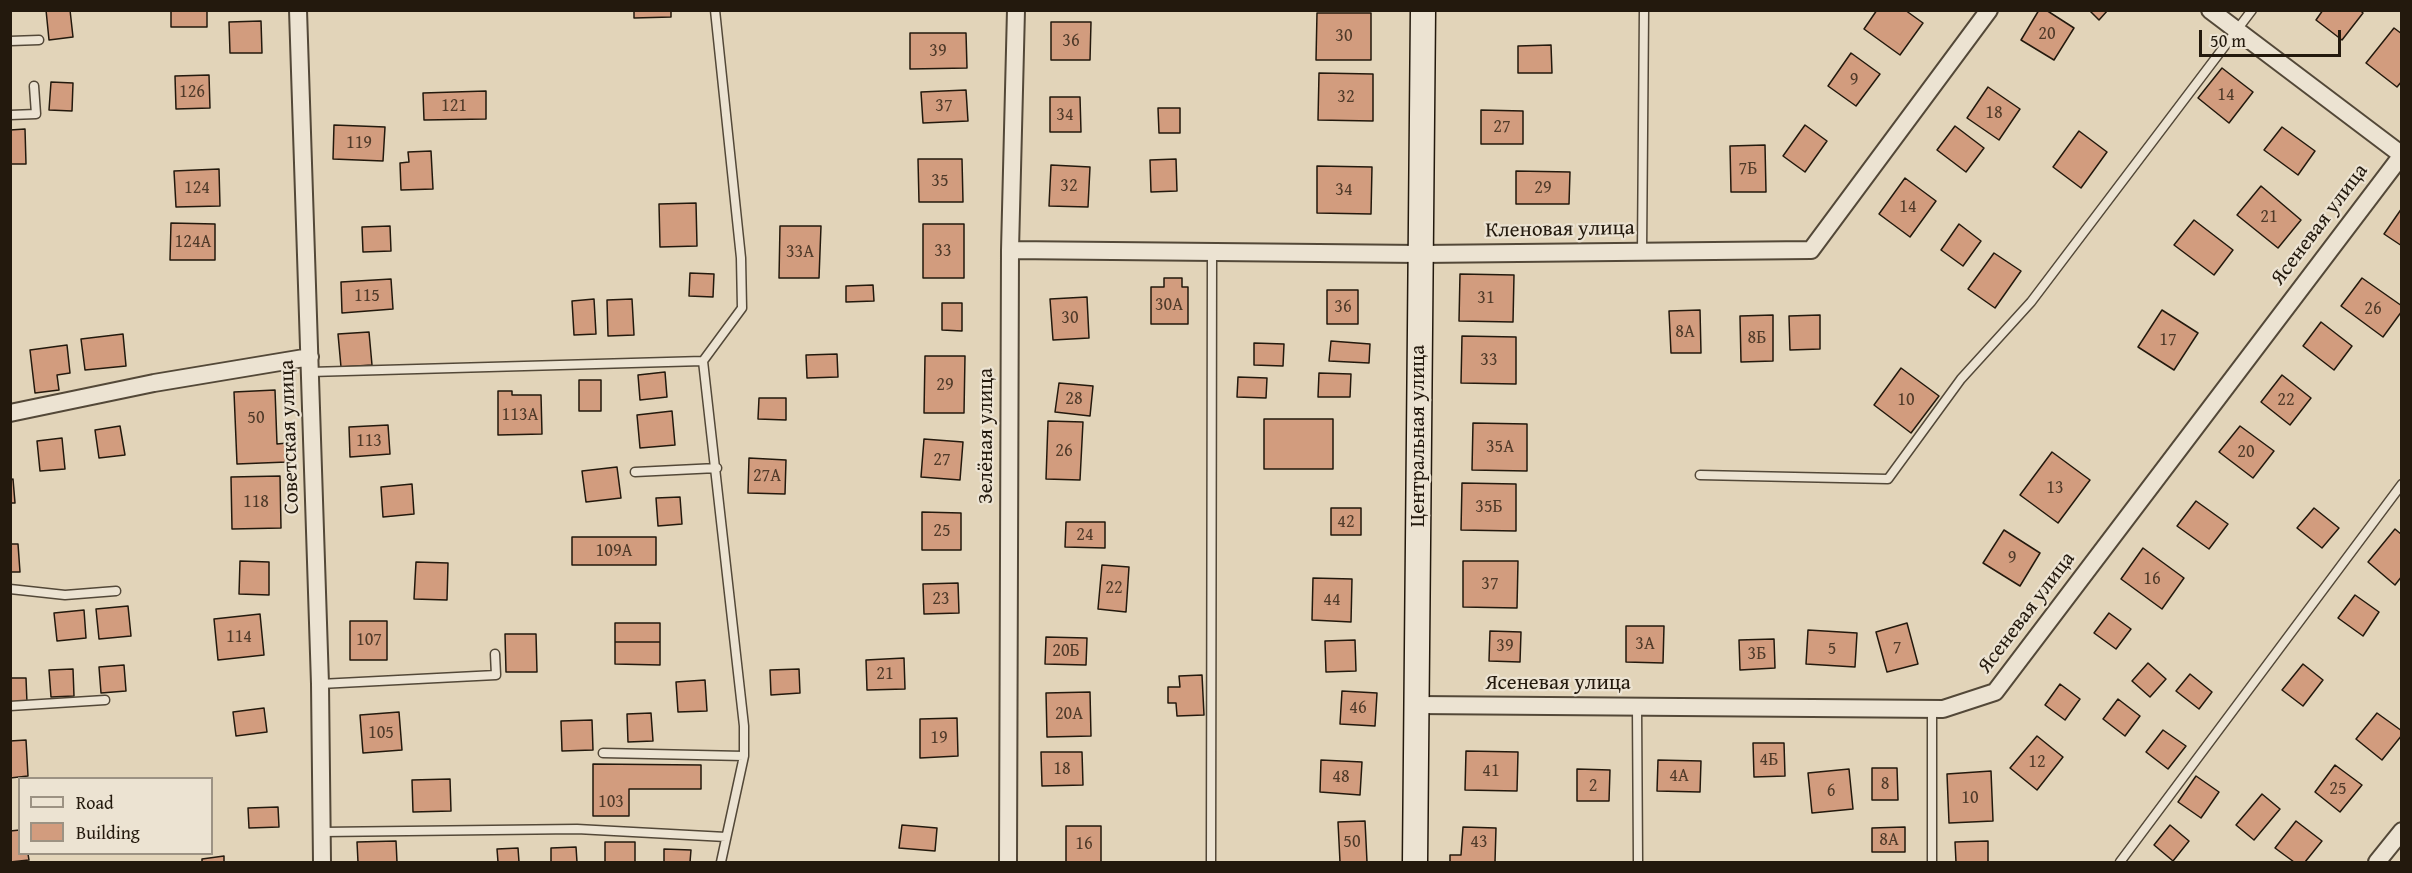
<!DOCTYPE html>
<html>
<head>
<meta charset="utf-8">
<style>
  body { margin:0 }
  #map { position:relative; width:2412px; height:873px; overflow:hidden; background:#e2d4b9; font-family:"Gentium Book Plus",serif }
  canvas { display:block }
  .frame { position:absolute; inset:0; border:12px solid #23190d; pointer-events:none }
  .legend { position:absolute; left:18px; top:777px; width:195px; height:78px; box-sizing:border-box; background:#ece3d2; border:2px solid #9c9283; margin:0; padding:8px 10px; list-style:none; font-size:18px; color:#23190d }
  .legend li { display:flex; align-items:center; gap:12px; height:30px }
  .legend b { width:30px; border:2px solid #9c9283 }
  .scale { position:absolute; left:2199px; top:30px; width:142px; height:27px; box-sizing:border-box; border:3px solid #23190d; border-top:0; padding-left:8px; font-size:18px; line-height:21px; white-space:nowrap; color:#23190d; -webkit-text-stroke:4px #ece3d2; paint-order:stroke }
</style>
</head>
<body>
<div id="map">
<canvas width="2412" height="873"></canvas>
<div class="frame"></div>
<ul class="legend">
<li><b style="height:8px;background:#ece3d2"></b>Road</li>
<li><b style="height:16px;background:#d29c7e"></b>Building</li>
</ul>
<div class="scale">50 m</div>
</div>
<script>
const ctx = document.querySelector('canvas').getContext('2d');
ctx.lineJoin = 'round';
function fill(path, color) { ctx.fillStyle = color; ctx.fill(path, 'evenodd'); }
function stroke(path, color, width, dash) { ctx.strokeStyle = color; ctx.lineWidth = width; ctx.lineCap = dash ? 'butt' : 'round'; ctx.setLineDash(dash || []); ctx.stroke(path); }
function label(font, color, halo, rows, align = 'center') {
  ctx.font = font + ' "Gentium Book Plus",serif'; ctx.lineWidth = 4.5; ctx.setLineDash([]); ctx.textBaseline = 'middle'; ctx.strokeStyle = halo; ctx.fillStyle = color; for (const [text, x, y, turn = 0] of rows) {
    ctx.save(); ctx.translate(x, y); ctx.rotate((+turn || 0) * Math.PI / 180); ctx.textAlign = isNaN(turn) ? turn : align; if (halo) ctx.strokeText(text, 0, 0); ctx.fillText(text, 0, 0); ctx.restore();
  }
}
const building = new Path2D(`
  M46,10H70L73,37L49,40Z
  M171,10H207V27H171Z
  M634,10H671V17L634,18Z
  M1877,10H1905L1923,23L1900,55L1864,29Z
  M2039,10H2046L2074,28L2054,60L2021,40Z
  M2089,10H2108L2099,20Z
  M2323,10H2360L2363,13L2342,40L2316,20Z
  M1317,13H1371V60H1316Z
  M261,21L262,53H230L229,22Z
  M1051,22H1091L1090,60H1051Z
  M2394,28L2402,34V81L2397,87L2366,63Z
  M910,33H966L967,68L910,69Z
  M1551,45L1552,73H1518V46Z
  M1851,53L1880,74L1856,106L1828,86Z
  M2222,68L2253,92L2229,123L2198,98Z
  M1319,73L1373,74V121L1318,120Z
  M209,75L210,108L176,109L175,76Z
  M51,82L73,83L72,111L49,110Z
  M1988,87L2020,109L1999,140L1967,118Z
  M966,90L968,121L923,123L921,92Z
  M486,91V119L424,120L423,93Z
  M1050,97H1080L1081,132H1050Z
  M1158,108H1180V133H1159Z
  M1481,110L1523,111V144H1481Z
  M334,125L385,127L383,161L333,159Z
  M1805,125L1827,141L1805,172L1783,156Z
  M1955,126L1984,148L1966,172L1937,150Z
  M2282,127L2315,151L2298,175L2264,150Z
  M25,129L26,164H10V130Z
  M2079,131L2107,152L2081,188L2053,167Z
  M1765,145L1766,192H1731L1730,146Z
  M431,151L433,189L401,190L400,163L409,162L408,152Z
  M918,159H962L963,202H919Z
  M1176,159L1177,191L1151,192L1150,160Z
  M1051,165L1090,167L1088,207L1049,206Z
  M1317,166L1372,167L1371,214L1317,213Z
  M219,169L220,206L176,207L174,171Z
  M1516,171L1570,172L1569,204H1516Z
  M1905,178L1936,201L1910,237L1879,214Z
  M2261,186L2301,220L2278,248L2237,215Z
  M696,203L697,246L660,247L659,204Z
  M2402,208V246L2384,234Z
  M2194,220L2233,250L2214,275L2174,245Z
  M171,223L215,224V260H170Z
  M923,224H964V278H923Z
  M1959,224L1981,241L1963,266L1941,250Z
  M390,226L391,251L363,252L362,227Z
  M780,226H821L819,278H779Z
  M1994,253L2021,271L1995,308L1968,289Z
  M690,273L714,274L713,297L689,296Z
  M1460,274L1514,275L1513,322L1459,321Z
  M1164,278H1182V287H1188V324H1151V287H1164Z
  M2362,278L2402,306V311L2383,337L2341,306Z
  M391,279L393,309L342,313L341,282Z
  M873,285L874,301L846,302V286Z
  M1327,290H1358V324H1327Z
  M1087,297L1089,338L1053,340L1050,299Z
  M594,299L596,334L574,335L572,301Z
  M632,299L634,335L608,336L607,300Z
  M942,303H962V331L942,330Z
  M1700,310L1701,353H1671L1669,311Z
  M2162,310L2198,333L2174,370L2138,347Z
  M1773,315V361L1741,362L1740,316Z
  M1820,315V349L1790,350L1789,316Z
  M2321,322L2352,346L2334,370L2303,346Z
  M369,332L372,365L341,367L338,334Z
  M123,334L126,366L85,370L81,339Z
  M1462,336L1516,337V384L1461,383Z
  M1331,341L1370,344L1369,363L1329,361Z
  M1254,343L1284,344L1283,366L1254,365Z
  M67,345L70,373L57,375L59,390L35,393L30,350Z
  M837,354L838,377L807,378L806,355Z
  M925,356H965L964,413H924Z
  M1901,368L1939,396L1911,433L1874,405Z
  M665,372L667,397L640,400L638,375Z
  M1319,373L1351,374L1350,397H1318Z
  M2282,375L2311,398L2290,425L2261,402Z
  M1238,377L1267,378L1266,398L1237,397Z
  M579,380H601V411H579Z
  M1059,383L1093,386L1090,416L1055,412Z
  M275,390L277,444L287,443V462L237,464L234,392Z
  M498,391H512V395H541L542,434L498,435Z
  M759,398H786V420L758,419Z
  M672,411L675,445L640,448L637,415Z
  M1264,419H1333V469H1264Z
  M1048,421L1083,422L1080,480L1046,479Z
  M1473,423L1527,424V471L1472,470Z
  M388,425L390,454L350,457L349,427Z
  M120,426L125,455L99,458L95,430Z
  M2240,426L2274,451L2253,478L2219,452Z
  M62,438L65,469L40,471L37,441Z
  M924,439L963,442L960,480L921,477Z
  M2052,452L2090,480L2058,523L2020,495Z
  M749,458L786,460L785,494L748,493Z
  M617,467L621,498L586,502L582,471Z
  M280,476L281,528L232,529L231,477Z
  M13,479L15,503H10V480Z
  M1462,483L1516,484V531L1461,530Z
  M412,484L414,514L383,517L381,487Z
  M680,497L682,524L658,526L656,498Z
  M2196,501L2228,524L2209,549L2177,526Z
  M1331,508H1361V535H1331Z
  M2314,508L2339,528L2322,548L2297,528Z
  M922,512L961,513V550H922Z
  M1066,522H1105V548L1065,547Z
  M2395,529L2402,535V576L2395,585L2368,562Z
  M2004,530L2040,553L2020,586L1983,563Z
  M572,537H656V565H572Z
  M10,544H18L20,572H10Z
  M2143,548L2184,578L2162,609L2121,579Z
  M240,561L269,562V595L239,594Z
  M1463,561H1518L1517,608L1463,607Z
  M416,562L448,563L447,600L414,599Z
  M1102,565L1129,567L1126,612L1098,609Z
  M1313,578L1352,579L1351,622L1312,620Z
  M958,583L959,613L924,614L923,584Z
  M2355,595L2379,612L2363,636L2338,618Z
  M128,606L131,636L99,639L96,609Z
  M84,610L86,638L57,641L54,613Z
  M2109,613L2131,629L2116,649L2094,633Z
  M260,614L264,655L218,660L214,619Z
  M350,621H387V660H350Z
  M615,623H660V642H615Z
  M1907,623L1918,664L1887,672L1876,632Z
  M1626,626H1664L1663,663L1626,662Z
  M1808,630L1857,633L1855,667L1806,664Z
  M1490,631L1521,632L1520,662L1489,661Z
  M505,634H536L537,672H506Z
  M1046,637L1087,638L1086,665L1045,664Z
  M1774,639L1775,668L1740,670L1739,640Z
  M1355,640L1356,671L1326,672L1325,641Z
  M615,642H660V665L615,664Z
  M904,658L905,689L867,690L866,660Z
  M2148,663L2166,679L2150,697L2132,681Z
  M2303,664L2323,680L2303,706L2282,690Z
  M124,665L126,691L101,693L99,667Z
  M73,669L74,696L51,697L49,670Z
  M799,669L800,693L771,695L770,670Z
  M2190,674L2212,692L2199,709L2176,691Z
  M1202,675L1204,715L1177,716L1176,703H1168V687H1180L1179,676Z
  M10,678H26L27,703L10,704Z
  M705,680L707,711L678,712L676,682Z
  M2060,684L2080,699L2065,720L2045,705Z
  M1342,691L1377,693L1375,726L1340,724Z
  M1090,692L1091,736L1047,737L1046,693Z
  M2118,699L2140,716L2125,736L2103,719Z
  M264,708L267,732L236,736L233,712Z
  M399,712L402,750L363,753L360,715Z
  M651,713L653,741L628,742L627,714Z
  M2377,713L2402,731V735L2382,760L2356,739Z
  M957,718L958,756L920,758V719Z
  M592,720L593,750L562,751L561,721Z
  M2163,730L2186,746L2168,769L2146,752Z
  M2037,736L2063,757L2037,790L2010,768Z
  M26,740L28,776L10,778V741Z
  M1753,743H1784L1785,776L1754,777Z
  M1466,751L1518,752L1517,791L1465,790Z
  M1041,752H1082L1083,785L1042,786Z
  M1321,760L1362,762L1360,795L1320,792Z
  M1658,760L1701,761L1700,792L1657,791Z
  M593,764L701,765V789H629V816H593Z
  M2335,765L2362,785L2340,812L2315,792Z
  M1872,768H1897L1898,800H1872Z
  M1577,769L1610,770L1609,801H1577Z
  M1849,769L1853,809L1812,813L1808,773Z
  M1991,771L1993,821L1949,823L1947,774Z
  M2196,776L2219,792L2201,818L2178,802Z
  M450,779L451,811L413,812L412,780Z
  M2262,794L2280,809L2254,840L2236,825Z
  M278,807L279,827L249,828L248,808Z
  M1365,821L1367,862H1340L1338,822Z
  M2296,821L2322,841L2305,862H2294L2275,848Z
  M902,825L937,828L935,851L899,848Z
  M2170,825L2189,841L2173,861L2154,845Z
  M1066,826H1101V862H1066Z
  M1463,827L1496,828L1495,862H1450V855H1461Z
  M1905,827V852H1872V828Z
  M20,830V854H28L29,860L10,862V831Z
  M396,841L397,862H358L357,842Z
  M1988,841V862H1956L1955,842Z
  M605,842H635V862H605Z
  M576,847L577,862H551V848Z
  M518,848L519,862H498L497,849Z
  M664,849L691,850L690,862H664Z
  M224,856V862H202V859Z`);
fill(building, '#d29c7e');
stroke(building, '#23190d', 1.5);
const lane = new Path2D(`
  M715,10L741,258L742,308L703,361L744,726V756L721,862
  M10,41L39,40
  M10,115L36,114L34,86
  M1642,252L1644,10
  M310,372L703,361
  M635,472L717,468
  M1700,475L1888,479L1961,379L2031,302L2252,10
  M10,589L65,595L116,591
  M320,684L496,675L495,654
  M10,706L105,700
  M1637,707L1638,862
  M603,753L744,756
  M322,832L577,829L726,837
  M1211,862L1212,252
  M1932,862V708
  M2120,862L2402,484`);
const street = new Path2D(`
  M298,10L320,684L322,862
  M2210,10L2402,155
  M1010,250L1421,254L1811,250L1989,10
  M10,413L154,383L310,357
  M1417,705L1943,709L1995,692L2402,155
  M1008,862L1010,250L1016,10
  M2377,862L2402,831`);
const secondary = new Path2D(`
  M1415,862L1423,10`);
stroke(lane, '#534838', 11);
stroke(street, '#534838', 20);
stroke(secondary, '#23190d', 27);
stroke(lane, '#ece3d2', 8);
stroke(street, '#ece3d2', 16);
stroke(secondary, '#ece3d2', 24);
label('18px', '#4f3a29', null, [
  ["20",2047,34],
  ["30",1344,36],
  ["36",1071,41],
  ["39",938,51],
  ["9",1854,80],
  ["126",192,92],
  ["14",2226,95],
  ["32",1346,97],
  ["121",454,106],
  ["37",944,106],
  ["18",1994,113],
  ["34",1065,115],
  ["27",1502,127],
  ["119",359,143],
  ["7Б",1748,169],
  ["35",940,181],
  ["32",1069,186],
  ["124",197,188],
  ["29",1543,188],
  ["34",1344,190],
  ["14",1908,207],
  ["21",2269,217],
  ["124А",193,242],
  ["33",943,251],
  ["33А",800,252],
  ["115",367,296],
  ["31",1486,298],
  ["30А",1169,305],
  ["36",1343,307],
  ["26",2373,309],
  ["30",1070,318],
  ["8А",1685,332],
  ["8Б",1757,338],
  ["17",2168,340],
  ["33",1489,360],
  ["29",945,385],
  ["28",1074,399],
  ["10",1906,400],
  ["22",2286,400],
  ["113А",520,415],
  ["50",256,418],
  ["113",369,441],
  ["35А",1500,447],
  ["26",1064,451],
  ["20",2246,452],
  ["27",942,460],
  ["27А",767,476],
  ["13",2055,488],
  ["118",256,502],
  ["35Б",1489,507],
  ["42",1346,522],
  ["25",942,531],
  ["24",1085,535],
  ["109А",614,551],
  ["9",2012,558],
  ["16",2152,579],
  ["37",1490,584],
  ["22",1114,588],
  ["23",941,599],
  ["44",1332,600],
  ["114",239,637],
  ["107",369,640],
  ["3А",1645,644],
  ["39",1505,646],
  ["7",1897,648],
  ["5",1832,649],
  ["20Б",1066,651],
  ["3Б",1757,654],
  ["21",885,674],
  ["46",1358,708],
  ["20А",1069,714],
  ["105",381,733],
  ["19",939,738],
  ["4Б",1769,760],
  ["12",2037,762],
  ["18",1062,769],
  ["41",1491,771],
  ["4А",1679,776],
  ["48",1341,777],
  ["8",1885,784],
  ["2",1593,786],
  ["25",2338,789],
  ["6",1831,791],
  ["10",1970,798],
  ["103",611,802],
  ["8А",1889,840],
  ["50",1352,842],
  ["43",1479,842],
  ["16",1084,844]
]);
label('21px', '#23190d', '#ece3d2', [
  ["Ясеневая улица",2320,225,-53],
  ["Кленовая улица",1560,230,-1],
  ["Зелёная улица",987,436,-90],
  ["Центральная улица",1419,436,-90],
  ["Советская улица",290,437,-92],
  ["Ясеневая улица",2027,613,-53],
  ["Ясеневая улица",1558,684]
]);
</script>
</body>
</html>
